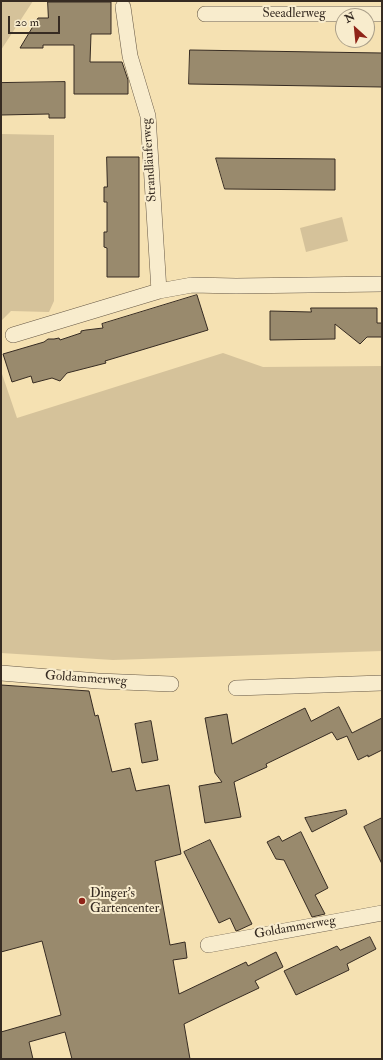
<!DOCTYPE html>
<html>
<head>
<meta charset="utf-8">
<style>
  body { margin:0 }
  #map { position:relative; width:383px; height:1060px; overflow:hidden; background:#f5e1b2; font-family:"IM FELL Double Pica",serif }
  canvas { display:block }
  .frame { position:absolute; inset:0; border:2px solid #362b22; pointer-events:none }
  .north { position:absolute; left:335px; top:8px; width:40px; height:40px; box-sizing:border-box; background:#f8eccd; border:1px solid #aa9f89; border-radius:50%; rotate:333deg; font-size:11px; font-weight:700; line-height:16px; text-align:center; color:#362b22 }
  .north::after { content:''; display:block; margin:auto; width:14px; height:18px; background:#8f2418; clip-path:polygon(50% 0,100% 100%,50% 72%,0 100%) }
  .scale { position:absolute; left:8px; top:16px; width:52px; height:18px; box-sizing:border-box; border:2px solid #362b22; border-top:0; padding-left:5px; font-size:12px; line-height:14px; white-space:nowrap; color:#362b22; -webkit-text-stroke:3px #f8eccd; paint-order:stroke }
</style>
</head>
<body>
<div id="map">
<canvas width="383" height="1060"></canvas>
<div class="frame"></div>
<div class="north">N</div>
<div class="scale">20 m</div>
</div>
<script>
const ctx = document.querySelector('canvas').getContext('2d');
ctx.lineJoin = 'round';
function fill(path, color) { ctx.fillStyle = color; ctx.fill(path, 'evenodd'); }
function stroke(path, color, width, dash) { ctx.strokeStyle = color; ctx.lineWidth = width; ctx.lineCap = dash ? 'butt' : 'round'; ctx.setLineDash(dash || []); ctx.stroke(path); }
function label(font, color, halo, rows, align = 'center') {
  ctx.font = font + ' "IM FELL Double Pica",serif'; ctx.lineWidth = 4; ctx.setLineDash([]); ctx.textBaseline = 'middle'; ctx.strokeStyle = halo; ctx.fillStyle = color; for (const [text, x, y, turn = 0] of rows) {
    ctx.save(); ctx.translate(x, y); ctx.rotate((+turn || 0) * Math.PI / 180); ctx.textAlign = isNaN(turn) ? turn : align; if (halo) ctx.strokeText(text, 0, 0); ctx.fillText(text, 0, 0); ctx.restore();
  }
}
fill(new Path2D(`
  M1,1H33L1,50Z
  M1,134L54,135V301L49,312L11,311L1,321Z
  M342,217L348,241L306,252L300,228Z
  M223,353L263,367L382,366V651L113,660L1,653V371L17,418Z`), '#d5c29a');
const building = new Path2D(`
  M48,2H111V34H91L90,62H122L128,80V94H74V45H43V48H20L38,18H48Z
  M190,50L382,53V87L189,84Z
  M65,82V118H49V114L1,115V83Z
  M107,157H139V277H107V248L104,247V232H107V202H104V187H107Z
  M216,158L335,159V190L225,189Z
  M197,295L208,330L105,361L106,363L67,373L60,381L52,378L33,383L31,376L12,382L3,354L44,342L48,339H54L59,338L60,340L81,333V331L86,330L103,328L102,324Z
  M311,308H377V323H382V337H367L360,344L335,324V339L270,340V311L311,312Z
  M1,685L89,691L95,716L98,715L112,772L130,768L136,791L169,785L181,854L155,861L170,945L185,942L187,958L173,960L179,994L246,962L248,966L276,952L283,967L255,981L259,988L223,1005L184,1024L190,1059H72L65,1032L29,1042L33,1059H1V1032L61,1015L42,941L1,952Z
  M339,707L352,733L382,718V750L368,757V755L358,760L347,736L337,740L332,732L266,764L267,767L234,782L241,817L205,823L199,786L222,782L215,773L205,718L227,714L232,744L305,708L311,721Z
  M151,721L158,760L142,763L135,724Z
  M346,810L347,814L312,832L305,818Z
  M382,818V864L364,827Z
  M301,832L328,888L315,895L325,914L312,917L284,860L276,859L267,842L279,836L282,841Z
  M210,840L252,924L239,930L236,931L230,918L219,923L184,852Z
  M370,937L376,949L347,964L349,970L296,995L284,971L337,946L340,950Z`);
fill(building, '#998a6d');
stroke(building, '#362b22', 1);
const street = new Path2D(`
  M123,7L130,56L148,116L159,291
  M205,14H382
  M13,335L159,291L192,285L236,286L382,284
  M1,673L98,681L171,684
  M236,688L382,683
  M208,945L382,913`);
stroke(street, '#665846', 16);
stroke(street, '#f8eccd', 15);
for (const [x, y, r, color] of [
  [82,901,4,"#8f2418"]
]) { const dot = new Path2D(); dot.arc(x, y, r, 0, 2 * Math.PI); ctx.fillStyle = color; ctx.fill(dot); stroke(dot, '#f8eccd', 1.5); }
label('13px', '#362b22', '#f8eccd', [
  ["Seeadlerweg",294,14],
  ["Strandläuferweg",150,160,-94],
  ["Goldammerweg",86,679,4],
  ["Goldammerweg",295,928,-10]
]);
label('13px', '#362b22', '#f8eccd', [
  ["Dinger's",90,894],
  ["Gartencenter",90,909]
], 'left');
</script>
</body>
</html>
